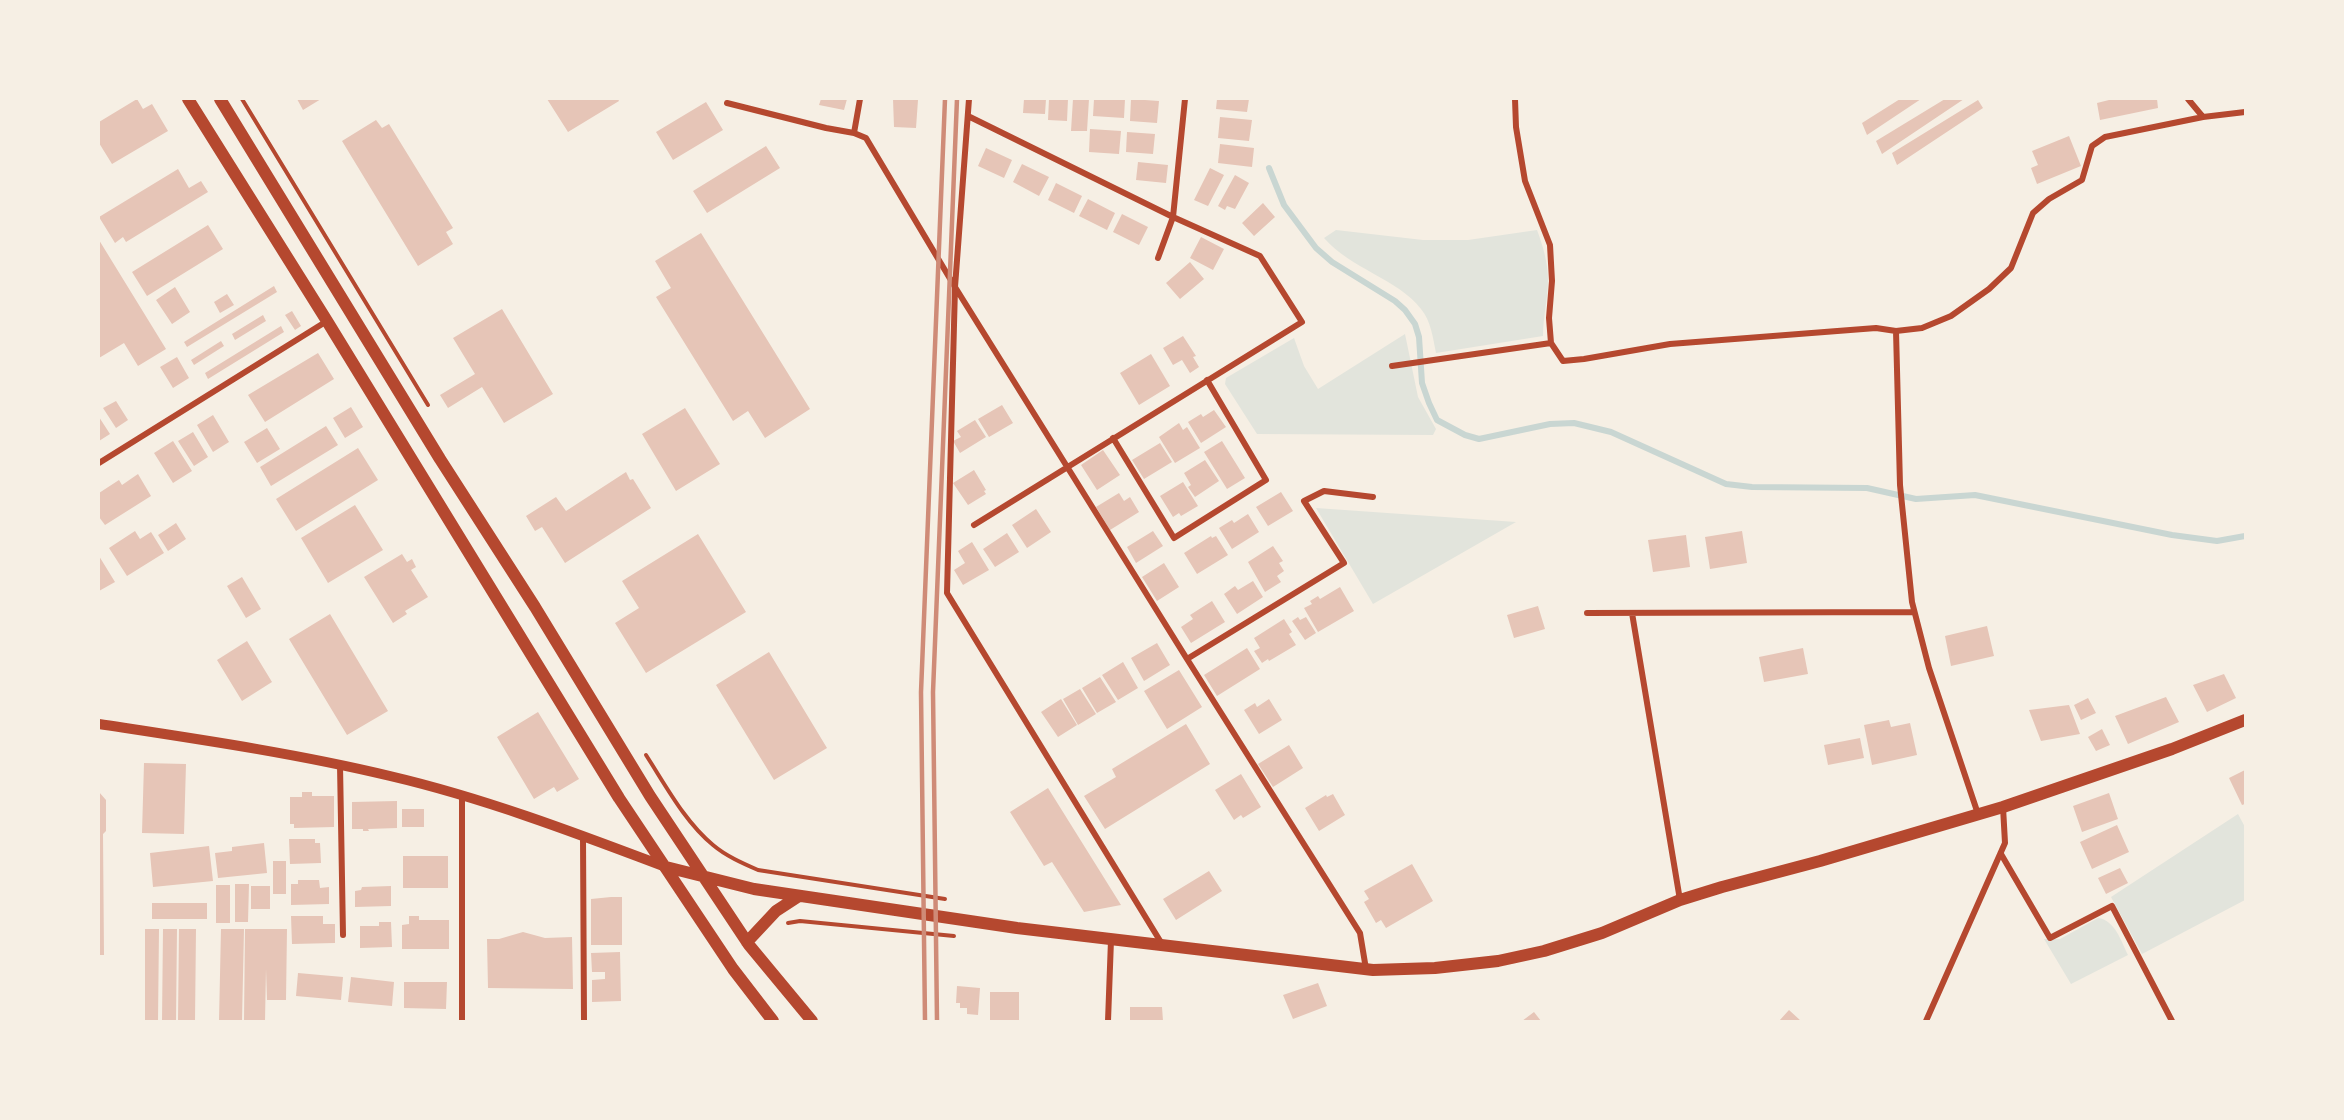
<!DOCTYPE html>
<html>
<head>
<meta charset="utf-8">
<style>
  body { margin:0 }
  #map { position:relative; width:2344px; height:1120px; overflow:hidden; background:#f6efe4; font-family:"Fira Sans",sans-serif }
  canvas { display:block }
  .frame { position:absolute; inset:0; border:100px solid #f6efe4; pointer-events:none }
</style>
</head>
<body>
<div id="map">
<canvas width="2344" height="1120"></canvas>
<div class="frame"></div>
</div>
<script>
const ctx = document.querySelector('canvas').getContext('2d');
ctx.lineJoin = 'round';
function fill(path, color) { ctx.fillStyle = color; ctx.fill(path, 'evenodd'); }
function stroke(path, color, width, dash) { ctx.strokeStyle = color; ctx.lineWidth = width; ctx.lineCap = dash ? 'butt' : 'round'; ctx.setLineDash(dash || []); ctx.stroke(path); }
fill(new Path2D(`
  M1336,230L1423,240H1468L1537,230C1543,246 1548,263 1548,280C1548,298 1543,317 1543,336L1436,353C1433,338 1431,321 1421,309C1398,279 1351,269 1324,238Z
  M1405,334L1418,397L1436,429L1433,435L1257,434L1225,384L1226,378L1294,338L1304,366L1318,389Z
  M1316,508L1516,522L1373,604Z
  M2238,814L2245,827V900L2142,954L2111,897Z
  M2098,918C2115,920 2121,941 2128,955L2071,984L2044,939H2060Z`), '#e2e4dc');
stroke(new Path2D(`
  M1269,168L1284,205L1316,248L1332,262L1395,301L1405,310L1415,324L1419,337L1422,383L1429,403L1437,420L1465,435L1479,439L1550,424L1574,423L1611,432L1726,484L1752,487L1867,488L1916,499L1975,495L2172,535L2217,541L2245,536`), '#c9d6d2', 6);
fill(new Path2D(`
  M137,99L143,109L152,104L168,131L112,164L99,143V122Z
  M297,99H321L303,110Z
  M547,99H618L619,101L568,132Z
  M821,99H847L844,110L819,105Z
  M893,99L918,100L916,128L894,127Z
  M1024,99H1046L1045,114L1023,113Z
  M1049,99H1068L1067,121L1048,120Z
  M1073,99H1089L1087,131H1071Z
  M1094,99H1125L1124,118L1093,116Z
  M1131,99L1159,101L1157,123L1130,121Z
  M1217,99H1249L1247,112L1216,109Z
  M1900,99H1921L1867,135L1862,123Z
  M1945,99H1964L1882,154L1876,141Z
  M2113,99H2157L2158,108L2100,120L2097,103Z
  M1978,100L1983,108L1897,165L1892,153Z
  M706,102L723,130L673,160L656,132Z
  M1220,117L1252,120L1249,141L1218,138Z
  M376,120L382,128L389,124L453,228L446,232L453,244L418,266L342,141Z
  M1090,129L1121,131L1119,154L1089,152Z
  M1127,132L1155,134L1153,154L1126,152Z
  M2069,136L2081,166L2037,184L2031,168L2038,165L2032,151Z
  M1220,144L1254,148L1252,167L1218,163Z
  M766,146L780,168L707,213L693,191Z
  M986,148L1012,160L1004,178L978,166Z
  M1138,162L1168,165L1166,183L1136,180Z
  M1022,164L1049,177L1039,196L1013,182Z
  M1210,168L1224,175L1208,206L1194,200Z
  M178,169L189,188L201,181L208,192L126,242L123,237L115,243L99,217Z
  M1235,175L1249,183L1235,209L1227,206L1225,210L1218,206Z
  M1056,183L1082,196L1074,213L1048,200Z
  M1088,199L1115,213L1107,230L1079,216Z
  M1263,203L1275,217L1254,236L1242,223Z
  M1122,214L1148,227L1139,245L1113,232Z
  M208,225L223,249L147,296L132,272Z
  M701,233L810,409L765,438L748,411L733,421L656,297L671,288L655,261Z
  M1201,237L1224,249L1213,270L1190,258Z
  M99,240L166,349L138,366L124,343L99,358Z
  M1190,262L1204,279L1180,299L1166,283Z
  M274,286L277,292L187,347L184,342Z
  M175,287L190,312L172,324L156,300Z
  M227,294L234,305L220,313L214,302Z
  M502,309L553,394L504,423L482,387L448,408L440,395L475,374L453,338Z
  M292,311L301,326L295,330L285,315Z
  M263,315L266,321L235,340L232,334Z
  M281,326L284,332L208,379L205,373Z
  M1183,336L1196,356L1193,357L1199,367L1190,373L1182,360L1173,365L1163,348Z
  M221,341L224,346L194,365L191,360Z
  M318,353L334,379L265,422L248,395Z
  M1151,354L1170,386L1139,405L1120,373Z
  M177,357L189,378L173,388L160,367Z
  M116,401L128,420L116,428L103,408Z
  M1002,405L1013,423L989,437L978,419Z
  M351,407L363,427L345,438L333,418Z
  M685,408L720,464L676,491L642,434Z
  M1214,410L1226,427L1201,443L1188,422L1201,414L1203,417Z
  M213,415L229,442L213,452L197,425Z
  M99,417L110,434L99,441Z
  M975,420L986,437L960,453L953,441L961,437L957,431Z
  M1179,423L1183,430L1187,427L1200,448L1175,463L1159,437Z
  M326,426L338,445L271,486L260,467Z
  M267,428L280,449L257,463L244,442Z
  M193,432L208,457L194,466L178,441Z
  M173,441L192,471L173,483L154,453Z
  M1222,441L1245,478L1227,489L1204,452Z
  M1160,443L1172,462L1144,479L1132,460Z
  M358,448L378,480L296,531L276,499Z
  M1103,450L1120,475L1097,490L1081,465Z
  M1205,460L1219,481L1195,497L1188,487L1191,485L1184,473Z
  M974,470L986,490L984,491L986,494L968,505L953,483Z
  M626,472L630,480L633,479L651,508L565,563L542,527L535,531L526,516L556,497L566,511Z
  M138,474L151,496L105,525L99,517V493L119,480L122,485Z
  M1183,482L1198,506L1181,516L1179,513L1173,517L1160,496Z
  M1281,492L1293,511L1268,526L1256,507Z
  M1119,493L1124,501L1130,497L1139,512L1110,530L1096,507Z
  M355,505L383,550L328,583L301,538Z
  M1036,509L1051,532L1027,548L1012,525Z
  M1248,514L1259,532L1232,549L1219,528L1232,520L1234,523Z
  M176,523L186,539L168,551L158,535Z
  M135,531L140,539L151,532L164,553L127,576L109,548Z
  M1153,531L1163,546L1136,563L1127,547Z
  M1742,531L1747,563L1710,569L1705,537Z
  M1007,533L1019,552L995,567L983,549Z
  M698,534L746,612L646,673L615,623L639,608L622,581Z
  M1686,535L1690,567L1653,572L1648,540Z
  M1211,536L1212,538L1216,536L1228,555L1197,574L1184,553Z
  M972,542L989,570L963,585L954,570L965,563L958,551Z
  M1273,546L1283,561L1279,563L1284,571L1277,576L1281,582L1265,592L1248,562Z
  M402,554L407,562L412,559L416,567L411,570L428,597L405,611L407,614L393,623L364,577Z
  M99,556L115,582L99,591Z
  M1164,563L1179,587L1157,601L1142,577Z
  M242,577L261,609L246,618L227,586Z
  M1253,581L1263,597L1237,614L1224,594L1235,586L1238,590Z
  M1340,587L1354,611L1318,632L1304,608L1312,604L1310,601L1318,596L1320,599Z
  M1212,601L1225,622L1191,643L1181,627L1193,619L1190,615Z
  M1538,606L1545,629L1514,638L1507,615Z
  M330,614L388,711L347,735L289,639Z
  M1298,617L1300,620L1306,617L1316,633L1305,640L1292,621Z
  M1284,619L1292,632L1289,634L1296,645L1269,661L1268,659L1262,663L1254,651L1260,648L1254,638Z
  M1987,626L1994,656L1951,666L1945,636Z
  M247,641L272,682L242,701L217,660Z
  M1157,643L1170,665L1144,681L1131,658Z
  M1247,648L1260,669L1217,696L1204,675Z
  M1803,648L1808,674L1764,682L1759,657Z
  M769,652L827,748L774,780L716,685Z
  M1123,662L1138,688L1118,700L1102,675Z
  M1179,670L1202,707L1167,729L1144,691Z
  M2224,674L2236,698L2207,712L2193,685Z
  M1100,677L1116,702L1097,713L1082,688Z
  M1080,689L1096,714L1078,725L1063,699Z
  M2166,697L2179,722L2128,744L2115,716Z
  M2088,698L2096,713L2081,720L2074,705Z
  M1061,699L1077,725L1058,737L1041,712Z
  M1269,699L1282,720L1259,734L1244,710L1255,703L1257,707Z
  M2069,705L2080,734L2041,741L2029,710Z
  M538,712L579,779L557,792L554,787L534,799L497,737Z
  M1889,720L1891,727L1910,723L1917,755L1872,765L1864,725Z
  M1186,724L1210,764L1105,829L1084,796L1116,777L1112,769Z
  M2102,729L2110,745L2096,751L2088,737Z
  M1860,738L1864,758L1828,765L1824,745Z
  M1289,745L1303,768L1273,787L1258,764Z
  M144,763L186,764L184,834L142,833Z
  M2245,770V804L2242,805L2229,778Z
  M1241,774L1261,807L1243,818L1241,815L1234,820L1215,790Z
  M1048,788L1121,905L1084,912L1052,862L1044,866L1010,812Z
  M99,792L106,800V831L103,834L104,955H99Z
  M302,792H312V796H334V827L294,828V824H290V797H302Z
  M2109,793L2118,819L2082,832L2073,806Z
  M1333,794L1345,815L1319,831L1305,808L1326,795L1327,797Z
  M397,801V828L368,829L369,831H363V829H352V802Z
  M402,809H424V827H402Z
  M2117,825L2129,852L2092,869L2080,842Z
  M289,839H315V843H320L321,863L290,864Z
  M264,843L267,873L218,878L215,853L232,851V847Z
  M209,846L213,881L153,887L150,853Z
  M403,856H448V888H403Z
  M273,861H286V894H273Z
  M1412,864L1433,901L1386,928L1381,920L1376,923L1364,902L1369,899L1364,891Z
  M2120,868L2128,883L2106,894L2098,878Z
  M1209,871L1222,891L1176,920L1163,899Z
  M298,880H319L320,888L329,887V904L291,905V884H298Z
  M235,884H249L248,922H235Z
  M216,885H230V923H216Z
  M251,886H270V909H251Z
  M391,886V906L355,907V891L361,890L362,887Z
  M611,897H622V945H591V899Z
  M152,903H207V919H152Z
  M291,916H323V924H335V943L292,944Z
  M409,916H419V920H449V949H402V925L409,924Z
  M379,922H391L392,947L360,948V926H379Z
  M145,929H159L158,1021H145Z
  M163,929H177L176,1021H162Z
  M179,929H196L195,1021H178Z
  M221,929H244L242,1021H219Z
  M245,929H287L286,1000H267L266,969L265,1021H244Z
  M523,932L545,938L572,937L573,989L488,988L487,939H499Z
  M620,952L621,1001L592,1002V980L605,979V972H592L591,953Z
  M298,973L343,977L341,1000L296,996Z
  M351,977L394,982L392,1006L348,1002Z
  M404,982H447L446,1009L404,1008Z
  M1318,983L1327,1006L1293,1019L1283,995Z
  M957,986L980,988L978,1015L967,1014V1008H960V1003H956Z
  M990,992H1019V1021H990Z
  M1130,1007H1162L1163,1021H1130Z
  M1789,1010L1801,1021H1779Z
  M1534,1012L1541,1021H1522Z`), '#e6c5b7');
stroke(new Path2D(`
  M242,99L428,405
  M646,755C666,786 685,822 713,845C726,856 742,863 758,870L945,899
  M788,923L800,921L954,936`), '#b5482f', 4);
stroke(new Path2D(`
  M860,99L854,133L866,138L955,287L947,593L1162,944
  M969,99L955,287L1187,659
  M1515,99L1516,127L1525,181L1550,245L1552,281L1549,318L1551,343
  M2188,99L2203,117L2245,112
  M727,103L826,128L854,133
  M968,116L1173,217L1185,99
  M1392,366L1551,343L1563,361L1584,359L1670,344L1876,328L1896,331
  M1113,438L1174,538L1266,480L1207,380
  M99,463L327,321
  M974,525L1302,322L1260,256L1173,217L1158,258
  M1587,613L1914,612
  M1632,613L1680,900
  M340,765L343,935
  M1978,814L1929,668L1912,602L1900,485L1896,331L1922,328L1951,316L1989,289L2011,268L2033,213L2049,199L2082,180L2092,146L2105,137L2203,117
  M583,837L584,1021
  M2001,854L2050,938L2112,906L2172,1021
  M1366,969L1360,933L1187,659L1344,563L1304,501L1324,491L1373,497
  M462,1021V797
  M1108,1021L1111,940
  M1926,1021L2005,843L2003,807`), '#b5482f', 6);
stroke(new Path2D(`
  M99,724C197,739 294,753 390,776C484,798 576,833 666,867`), '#b5482f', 10);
stroke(new Path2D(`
  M188,99L327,321L619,798L733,969L773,1021
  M220,99L440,459L535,607L650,796L749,945L812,1021
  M666,867L754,889L1017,928L1373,970L1435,968L1498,961L1544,951L1602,933L1680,900L1722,887L1820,861L2003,807L2172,749L2245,720
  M747,942L776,911L799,896`), '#b5482f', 12);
stroke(new Path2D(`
  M925,1021L921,692L945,99
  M937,1021L933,692L957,99`), '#cf8b77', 4.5);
</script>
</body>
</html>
